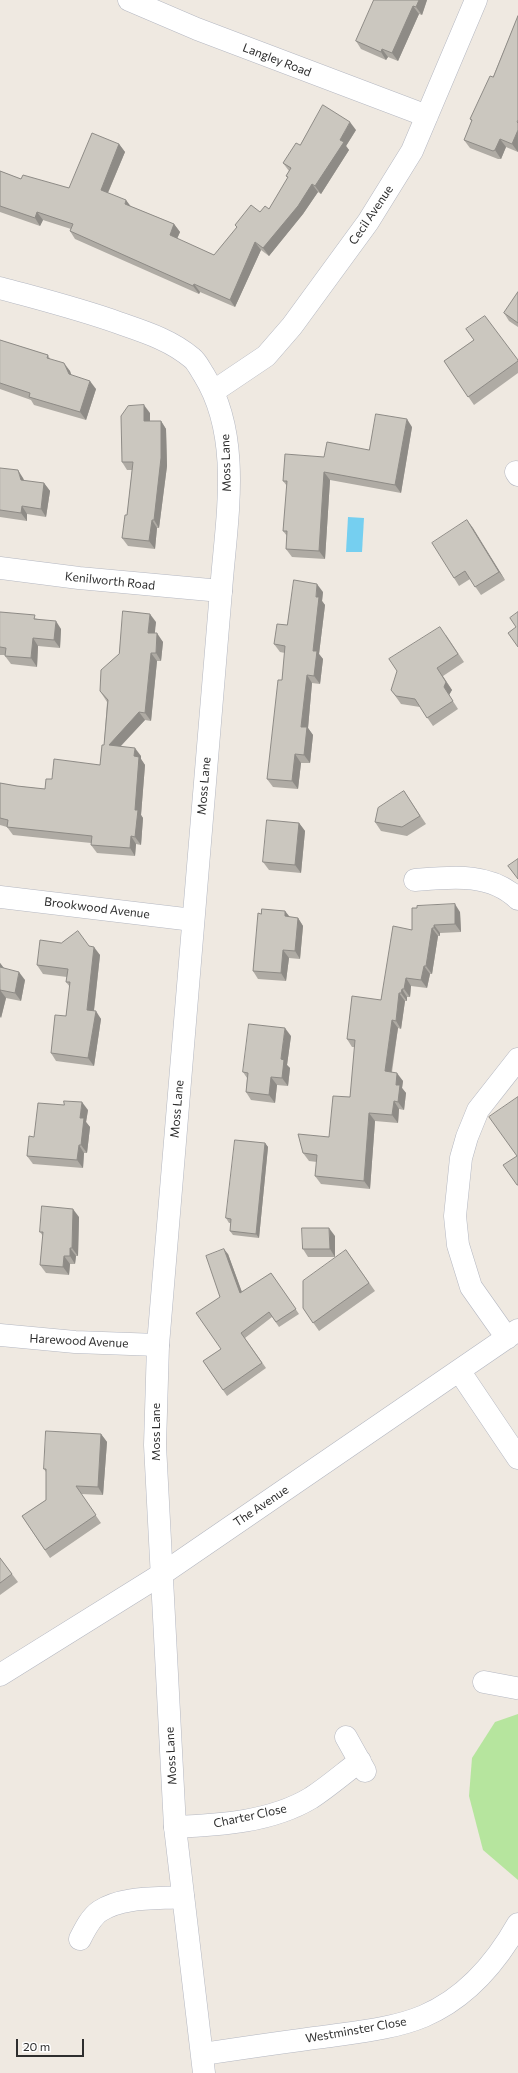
<!DOCTYPE html>
<html>
<head>
<meta charset="utf-8">
<style>
  body { margin:0 }
  #map { position:relative; width:518px; height:2073px; overflow:hidden; background:#efe9e1; font-family:Commissioner,sans-serif }
  canvas { display:block }
  .scale { position:absolute; left:16px; top:2039px; width:68px; height:18px; box-sizing:border-box; border:2px solid #2e2e2e; border-top:0; padding-left:5px; font-size:12px; line-height:14px; white-space:nowrap; color:#2e2e2e; -webkit-text-stroke:3px #fff; paint-order:stroke }
</style>
</head>
<body>
<div id="map">
<canvas width="518" height="2073"></canvas>
<div class="scale">20 m</div>
</div>
<script>
const ctx = document.querySelector('canvas').getContext('2d');
ctx.lineJoin = 'round';
function fill(path, color) { ctx.fillStyle = color; ctx.fill(path, 'evenodd'); }
function stroke(path, color, width, dash) { ctx.strokeStyle = color; ctx.lineWidth = width; ctx.lineCap = dash ? 'butt' : 'round'; ctx.setLineDash(dash || []); ctx.stroke(path); }
function label(font, color, halo, rows, align = 'center') {
  ctx.font = font + ' Commissioner,sans-serif'; ctx.lineWidth = 3.5; ctx.setLineDash([]); ctx.textBaseline = 'middle'; ctx.strokeStyle = halo; ctx.fillStyle = color; for (const [text, x, y, turn = 0] of rows) {
    ctx.save(); ctx.translate(x, y); ctx.rotate((+turn || 0) * Math.PI / 180); ctx.textAlign = isNaN(turn) ? turn : align; if (halo) ctx.strokeText(text, 0, 0); ctx.fillText(text, 0, 0); ctx.restore();
  }
}
fill(new Path2D(`
  M518,1714V1880L483,1850L469,1796L472,1758L495,1722Z`), '#b6e59e');
fill(new Path2D(`
  M348,517L364,518L362,552H346Z`), '#75cff0');
const street = new Path2D(`
  M129,0L197,29L427,116
  M214,391L266,356L292,326L368,222L412,151L476,0
  M516,472L518,475
  M0,568L79,578L221,591
  M415,880C451,877 490,872 518,899
  M0,897L193,920
  M0,1335L75,1342L158,1345
  M507,1338L471,1287L458,1245L455,1216L461,1158L467,1137L478,1110L518,1059
  M460,1372L518,1458
  M0,1675L162,1574L518,1330
  M484,1682L516,1688
  M346,1737L365,1771
  M175,1827C220,1825 271,1822 311,1798C328,1787 344,1773 360,1761
  M80,1939C85,1929 91,1917 100,1911C123,1896 157,1899 183,1897
  M203,2054C243,2048 283,2042 323,2037C357,2032 393,2029 424,2016C466,1998 496,1963 518,1924`);
const secondary = new Path2D(`
  M0,288C40,299 80,309 119,323C145,332 171,340 192,358C197,362 200,369 204,375C243,438 226,521 221,591L158,1345L155,1445L175,1827L204,2073`);
stroke(street, '#b4b7c1', 23);
stroke(secondary, '#b4b7c1', 23);
stroke(street, '#fff', 22);
stroke(secondary, '#fff', 22);
fill(new Path2D(`
  M374,0H427L422,15L419,14L398,61L388,57L386,60L361,49L356,41Z
  M518,16V152L506,147L501,159H498L470,148L464,140L472,122L470,119L493,77Z
  M356,130L346,146L349,150L321,194L318,192L303,214L269,256L261,250L235,307L200,292L199,294L75,239L70,231L71,229L43,220L40,226L0,212V171L21,179L69,188L119,144L125,152L108,193L130,206L174,224L180,232L177,239L214,255L237,228L235,225L260,212L269,209L288,178L286,176L289,171L283,163L300,145Z
  M518,292V327L509,321L504,313Z
  M0,340L48,355L50,359L70,371L71,375L96,389L86,420L34,405L31,400L0,389Z
  M474,340L518,360V373L474,405L444,361Z
  M150,413V421H161L166,429L167,466L159,528H157L155,549L128,546L122,538L127,515L132,470H127L122,462Z
  M412,427L401,493L330,480L325,559L292,557L286,549L287,536L283,531L287,486L283,481L324,457L369,450Z
  M0,468L23,478L24,481L44,483L50,491L46,517L27,514V521L0,517Z
  M467,520L505,580L481,595L470,579L459,586L454,578Z
  M323,592L322,601L325,605L319,654L323,659L320,684L312,683L308,728L313,735L310,763H301L298,789L273,787L267,779L282,680L285,653L280,652L274,644L287,625Z
  M0,612L38,619L61,629L60,648L38,646L37,667L11,664L5,656V655H0Z
  M156,622L154,633L163,642L161,661H157L151,721L145,720L121,746L141,756V759L145,765L141,815L143,818L141,845L136,844L135,856L97,853L91,845V843L13,835L7,827L0,825V783L17,786L45,789L52,779L100,765L104,745L107,702L100,691L119,654Z
  M446,635L464,662L443,676L452,690L449,695L458,709L433,726L420,707L401,704L391,690Z
  M404,791L426,824L407,836L381,831L375,822Z
  M299,823L305,831L301,873L269,870L263,862Z
  M285,911L290,917L298,918L303,926L300,959L289,958L286,981L258,979L253,971L261,914Z
  M460,912L461,932L440,933V936H438L432,974H430L427,988L411,986L410,997H407V1001H405L401,1029L398,1028L392,1072L403,1081L402,1088L406,1093L404,1110L399,1109L398,1123L375,1121L370,1189L321,1184L315,1176L317,1162L309,1161L303,1153L329,1137L350,1097L355,1047H352L347,1039L381,1000L412,930Z
  M89,946L100,955L94,1011L101,1019L94,1066L56,1061L51,1053L66,1016L70,987L66,982L67,977L43,974L37,965Z
  M0,963L4,968L25,980L21,1001L6,998L1,1018L0,1016Z
  M291,1036L287,1065L290,1068L288,1086L277,1085L275,1103L251,1100L246,1092L247,1078L243,1072Z
  M88,1110L86,1122L90,1127L87,1153H84L83,1168L33,1164L27,1156L34,1137Z
  M265,1143L268,1147L259,1238L233,1235L230,1231L231,1223H229L226,1218Z
  M79,1217L78,1256H76L75,1264H70L69,1275L46,1273L40,1265L43,1236L40,1232Z
  M335,1236V1257H308L303,1249Z
  M346,1250L375,1291L319,1331L303,1308Z
  M228,1254L242,1292L271,1273L299,1314L279,1327L272,1317L245,1338L266,1368L227,1396L203,1361L221,1349L220,1297Z
  M101,1434L107,1442L103,1495L81,1494L101,1523L50,1558L22,1516L46,1500V1472L44,1469Z
  M0,1558L18,1582L0,1595Z`), '#afaba4');
fill(new Path2D(`
  M419,0H427L422,15L416,7Z
  M413,6L419,14L398,61L392,53Z
  M382,49L388,57L386,60L381,52Z
  M350,122L356,130L346,146L349,150L321,194L315,186L340,140Z
  M518,130V152L512,144Z
  M500,139L506,147L501,159L495,150Z
  M119,144L125,152L106,197L101,190Z
  M312,184L318,192L303,214L269,256L263,248Z
  M126,200L132,208L125,204Z
  M37,212L43,220L40,226L35,218Z
  M174,224L180,232L175,243L170,235Z
  M255,242L261,250L235,307L230,300Z
  M194,284L200,292L199,294L193,286Z
  M64,363L70,371L74,382L69,374Z
  M90,381L96,389L86,420L80,412Z
  M144,405L150,413V429L144,421Z
  M407,419L412,427L401,493L395,485Z
  M161,421L166,429L167,466L159,528L154,520Z
  M18,470L23,478L27,488L21,480Z
  M324,472L330,480L325,559L319,551Z
  M44,483L50,491L46,517L41,509Z
  M22,506L27,514V521L21,513Z
  M152,520L157,528L155,549L149,541Z
  M467,520L473,528L505,580L499,572Z
  M317,584L323,592L322,601L325,605L319,654L323,659L320,684L314,676L313,651L316,597Z
  M150,614L156,622L154,641L148,633Z
  M56,621L61,629L60,648L54,640Z
  M157,633L163,642L161,661L156,653Z
  M33,638L38,646L37,667L31,658Z
  M151,653L157,661L151,721L145,713Z
  M437,668L452,690L449,695L458,709L444,687Z
  M307,675L312,683L308,728L313,735L310,763L304,755L301,727Z
  M139,712L145,720L114,753L109,745Z
  M135,748L141,756V759L145,765L141,815L143,818L141,845L135,837L134,756Z
  M295,754L301,763L298,789L292,781Z
  M299,823L305,831L301,873L295,865Z
  M131,836L136,844L135,856L130,848Z
  M455,904L460,912L461,932L455,924Z
  M285,911L291,919L285,916Z
  M298,918L303,926L300,959L295,951Z
  M434,925L440,933V936L434,928Z
  M432,928L438,936L432,974L426,966Z
  M94,947L100,955L93,1018L87,1010Z
  M283,950L289,958L286,981L281,973Z
  M0,963L6,971L0,968Z
  M424,966L430,974L427,988L421,980Z
  M19,972L25,980L21,1001L15,993Z
  M406,978L411,986L410,997L404,989Z
  M402,989L407,997V1001L401,993Z
  M0,990L6,998L1,1018L0,1016Z
  M399,993L405,1001L401,1029L396,1021Z
  M96,1011L101,1019L94,1066L88,1058Z
  M392,1020L398,1028L390,1080L385,1071Z
  M285,1028L291,1036L287,1065L290,1068L288,1086L282,1078L281,1059Z
  M397,1073L403,1081L402,1088L406,1093L404,1110L398,1102L396,1085Z
  M271,1077L277,1085L275,1103L269,1095Z
  M394,1101L399,1109L398,1123L392,1115Z
  M82,1102L88,1110L86,1122L90,1127L87,1153L81,1145L80,1118Z
  M369,1113L375,1121L370,1189L364,1181Z
  M265,1143L268,1147L259,1238L256,1234Z
  M79,1145L84,1153L83,1168L77,1160Z
  M73,1209L79,1217L78,1256L72,1248Z
  M329,1228L335,1236V1257L330,1249Z
  M70,1248L76,1256L75,1264L70,1256Z
  M224,1249L228,1254L244,1298L240,1293Z
  M64,1256L70,1264L69,1275L63,1267Z
  M101,1434L107,1442L103,1495L98,1487Z`), '#8e8b86');
const building = new Path2D(`
  M374,0H419L416,7L413,6L392,53L382,49L381,52L356,41Z
  M518,16V120L517,122L518,123V130L512,144L500,139L495,150L493,151L464,140L472,120L470,119L490,76L493,77Z
  M323,105L350,122L340,140L344,142L315,186L312,184L298,206L263,248L255,242L230,300L194,284L193,286L70,231L73,224L37,212L35,218L0,206V171L21,179L23,175L69,188L92,133L119,144L101,190L126,200L125,204L174,224L170,235L214,255L237,227L235,225L251,205L260,212L265,206L269,209L288,177L286,176L291,168L283,163L296,143L300,145Z
  M518,292V323L504,313Z
  M485,316L518,360V361L468,397L444,361L474,340L466,329Z
  M0,340L48,355L47,358L64,363L69,374L90,381L80,412L29,397L30,393L0,383Z
  M144,405V421H161V458L154,520H152L149,541L122,538L125,515H127L133,462H122L121,416L128,406Z
  M376,414L407,419L395,485L324,472L319,551L286,549L287,531H283L287,481H283L285,454L324,457L327,442L369,450Z
  M0,468L18,470L21,480L44,483L41,509L22,506L21,513L0,510Z
  M467,520L499,572L475,587L465,571L454,578L432,543Z
  M294,580L317,584L316,597H319L313,651H317L314,676L307,675L301,727H307L304,755L295,754L292,781L267,779L278,680H282L285,646L274,644L277,624L287,625Z
  M123,611L150,614L148,633H157L156,653H151L145,713L139,712L109,745L135,748L134,756L139,757L135,810H138L135,837L131,836L130,848L91,845L92,836L7,827L8,820L0,818V783L17,786L45,789L46,779H52L54,759L100,765L102,745H104L108,700L100,691L101,670L119,654Z
  M0,612L35,615L34,619L56,621L54,640L33,638L31,658L5,656L6,648L0,647Z
  M518,612V647L508,633L516,627L510,618Z
  M440,627L458,654L437,668L446,682L444,687L453,701L427,718L415,699L396,696L391,690L397,671L389,659Z
  M404,791L420,816L402,827L375,822L378,808Z
  M267,820L299,823L295,865L263,862Z
  M518,859V879L508,866Z
  M455,904V924L434,925V928H432L426,966H424L421,980L406,978L404,989H402L401,993H399L396,1021L392,1020L385,1071L397,1073L396,1085H400L398,1102L394,1101L392,1115L369,1113L364,1181L315,1176L317,1155L303,1153L298,1134L329,1137L333,1096L350,1097L355,1040L347,1039L352,996L381,1000L393,926L412,930V908H417V906Z
  M262,909L285,911V916L298,918L295,951L283,950L281,973L253,971L258,913L261,914Z
  M78,931L89,946L94,947L87,1010L96,1011L88,1058L51,1053L55,1015L66,1016L70,982H66L68,969L37,965L40,940L61,943Z
  M0,967L19,972L15,993L0,990V991Z
  M249,1024L285,1028L281,1059L284,1060L282,1078L271,1077L269,1095L246,1092L248,1073L243,1072Z
  M518,1097V1185H517L503,1165L517,1156L489,1117Z
  M64,1101L82,1102L80,1118H84L81,1145H79L77,1160L27,1156L29,1136L34,1137L38,1103L64,1105Z
  M235,1140L265,1143L256,1234L230,1231L231,1219L226,1218Z
  M42,1206L73,1209L72,1248H70V1256H64L63,1267L40,1265L43,1232H40Z
  M302,1228H329L330,1249H303Z
  M224,1249L240,1293L271,1273L296,1309L276,1322L269,1312L241,1333L262,1363L223,1390L203,1361L221,1349L196,1313L220,1297L206,1256Z
  M346,1250L369,1283L313,1323L303,1308V1281Z
  M46,1431L101,1434L98,1487L76,1486L96,1515L45,1550L22,1516L46,1500V1469H44Z
  M0,1558L12,1574L0,1583Z`);
fill(building, '#cbc7bf');
stroke(building, '#8e8b86', 1);
label('12px', '#2e2e2e', '#fff', [
  ["Langley Road",277,60,21],
  ["Cecil Avenue",371,215,-56],
  ["Moss Lane",226,463,-92],
  ["Kenilworth Road",110,581,6],
  ["Moss Lane",204,786,-85],
  ["Brookwood Avenue",97,908,7],
  ["Moss Lane",177,1109,-85],
  ["Harewood Avenue",79,1341,3],
  ["Moss Lane",156,1432,-90],
  ["The Avenue",261,1506,-34],
  ["Moss Lane",171,1756,-93],
  ["Charter Close",250,1816,-12],
  ["Westminster Close",356,2030,-10]
]);
</script>
</body>
</html>
